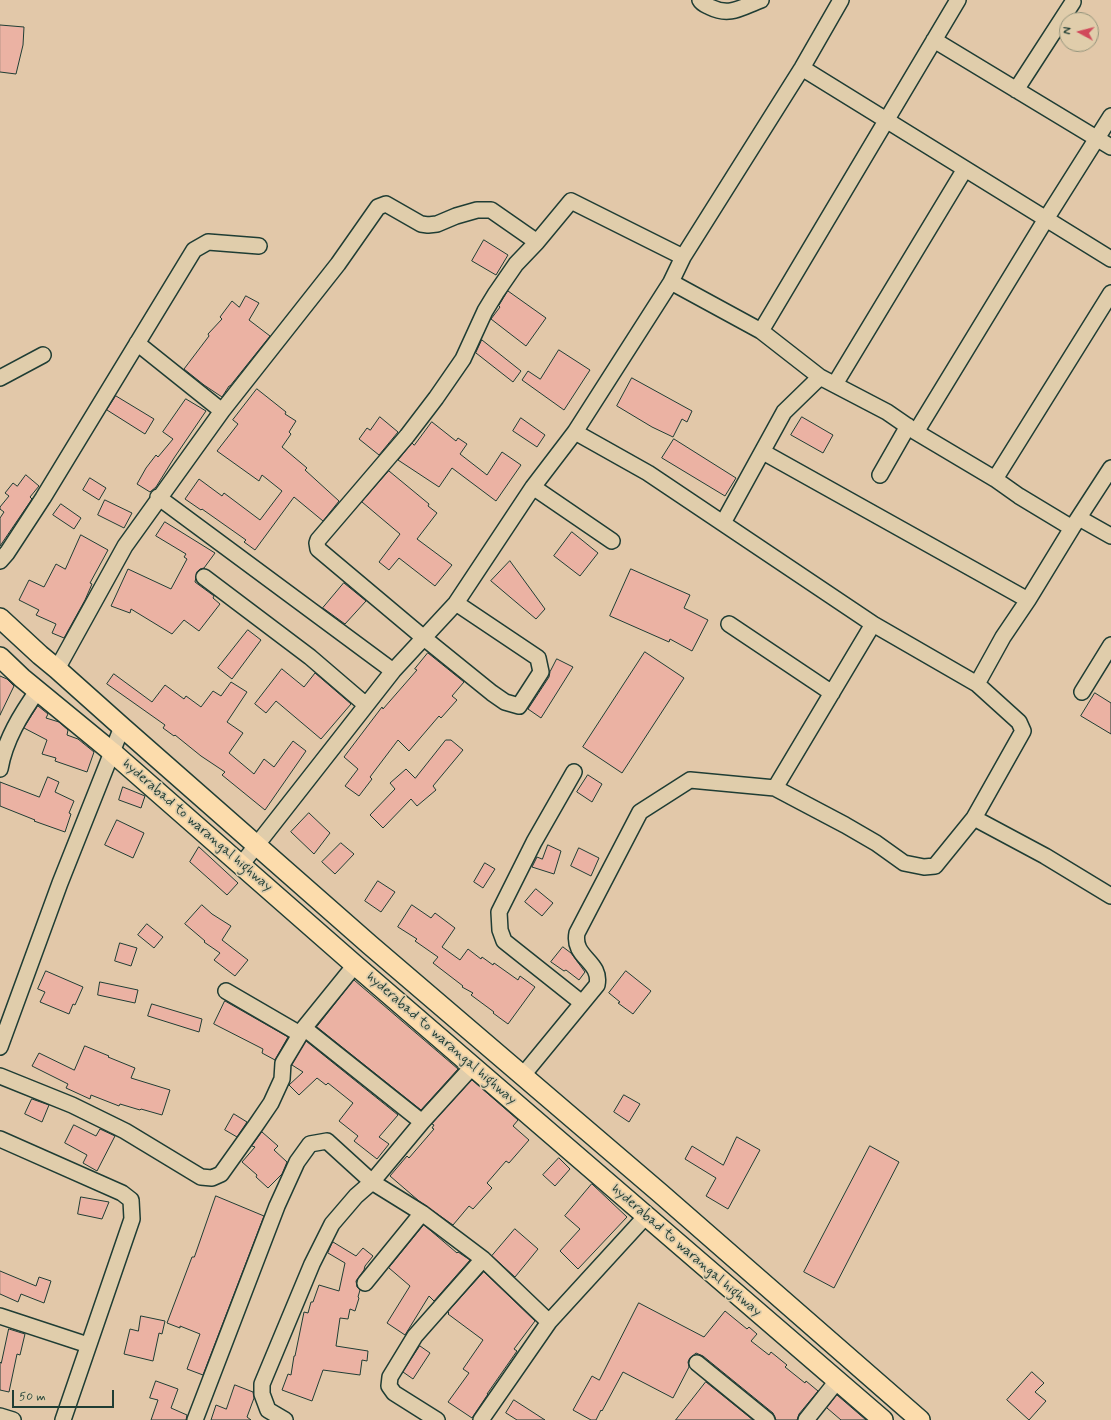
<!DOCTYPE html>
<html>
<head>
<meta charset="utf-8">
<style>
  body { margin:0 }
  #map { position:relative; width:1111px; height:1420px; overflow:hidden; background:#e2c8a9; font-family:Mynerve,sans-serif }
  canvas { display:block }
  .north { position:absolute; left:1059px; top:12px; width:40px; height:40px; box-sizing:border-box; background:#e0cdab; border:1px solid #93937b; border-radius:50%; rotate:277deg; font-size:11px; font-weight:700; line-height:16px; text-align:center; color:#1f3d34 }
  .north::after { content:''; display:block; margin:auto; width:14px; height:18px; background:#d1495b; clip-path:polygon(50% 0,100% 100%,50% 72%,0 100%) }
  .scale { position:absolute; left:12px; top:1390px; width:102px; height:18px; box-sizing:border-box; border:2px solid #1f3d34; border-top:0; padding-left:5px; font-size:12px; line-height:14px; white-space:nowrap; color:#1f3d34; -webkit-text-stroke:3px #e0cdab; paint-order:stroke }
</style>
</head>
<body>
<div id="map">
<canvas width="1111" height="1420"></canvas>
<div class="north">N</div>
<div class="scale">50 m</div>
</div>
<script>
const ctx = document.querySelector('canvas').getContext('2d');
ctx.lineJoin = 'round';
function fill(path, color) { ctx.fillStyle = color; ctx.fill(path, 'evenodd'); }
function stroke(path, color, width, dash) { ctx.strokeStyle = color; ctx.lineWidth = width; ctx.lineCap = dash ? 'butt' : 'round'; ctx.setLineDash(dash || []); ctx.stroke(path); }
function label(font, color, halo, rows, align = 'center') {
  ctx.font = font + ' Mynerve,sans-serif'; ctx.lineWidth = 3.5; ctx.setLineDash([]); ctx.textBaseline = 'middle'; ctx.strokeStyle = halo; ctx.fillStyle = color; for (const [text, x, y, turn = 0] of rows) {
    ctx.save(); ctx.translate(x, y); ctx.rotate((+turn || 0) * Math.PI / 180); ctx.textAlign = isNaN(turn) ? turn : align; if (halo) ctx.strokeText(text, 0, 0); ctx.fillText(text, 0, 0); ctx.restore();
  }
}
const building = new Path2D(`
  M0,25L24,27L23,45L16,74L0,72Z
  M484,240L508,255L496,275L472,261Z
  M508,291L546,318L526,346L491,319L500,307L499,306Z
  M246,296L259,303L249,320L270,336L230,386H229L222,397L204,385L184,369L209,336L208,334L222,319L220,317L232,301L239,307Z
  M482,340L521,371L513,382L476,353Z
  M559,350L590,370L564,410L522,380L528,371L540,379Z
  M632,378L692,411L687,422L682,419L673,437L652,427L617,406Z
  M257,389L286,412L285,414L296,421L289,432L291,434L282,447L307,468L305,470L339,501L323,521L294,497L255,550L244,542L246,540L202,509L201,510L185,499L199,479L222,496L224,493L260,520L282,491L262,475L259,481L217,451L238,424L233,420Z
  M116,396L154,419L145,434L107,410Z
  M186,399L206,411L174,458L156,487L150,492L137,484L146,468L156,455L158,457L173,439L163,432Z
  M380,417L398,432L379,455L359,439L367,428L370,430Z
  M802,417L833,435L823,453L791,435Z
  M521,418L545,435L537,447L513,431Z
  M432,422L456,441L458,438L467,444L460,454L487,475L502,452L521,465L496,501L452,468L439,487L398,460L412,443L414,445Z
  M674,439L736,478L725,496L662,458Z
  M389,471L429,504L428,506L437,513L417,539L452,565L435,586L399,558L389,570L379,562L400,534L362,502Z
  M26,475L39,486L30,497L32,499L0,546V518L4,512L0,509V507L9,496L5,493L13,483L17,486Z
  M90,478L106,488L99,500L83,490Z
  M105,500L132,513L124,528L98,515Z
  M61,504L81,518L74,529L53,515Z
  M165,522L215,553L204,568L200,569L197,572L195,582L214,596L213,598L220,604L199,631L184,620L172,634L131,609L130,613L111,606L128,569L171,589L187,559L184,557L186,554L156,536Z
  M572,532L598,553L580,576L554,556Z
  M81,535L108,550L90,583L92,584L85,600L64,638L52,633L56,624L36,615L39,610L19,600L29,580L44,587L56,564L65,569Z
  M510,561L545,609L536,619L491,581Z
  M631,569L690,595L684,608L708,620L692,651L670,639L669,642L610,616Z
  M344,583L366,601L345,624L323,608Z
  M248,630L261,640L232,679L218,668Z
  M645,652L684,678L622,773L583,747Z
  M428,653L464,682L452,696L457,700L441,718L439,716L409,751L398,740L370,777L372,779L359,796L345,786L358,769L344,757L382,707L383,709L417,670L415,669Z
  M557,659L573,667L541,718L528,709L549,677L550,672Z
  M282,669L304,687L315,673L351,704L321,739L276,701L266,713L255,704Z
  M114,674L152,702L165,685L184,699L186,696L201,707L213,691L221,696L231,682L247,692L227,722L243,733L229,753L254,774L264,759L274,767L293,741L306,751L265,810L222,775L225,772L201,756L175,735L174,736L163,728L165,725L107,684Z
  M0,676L7,679L14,686L0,715Z
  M1095,693L1111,703V734L1081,716Z
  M38,706L48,714L46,718L59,722L68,730L67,735L78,739L94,752L87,772L55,761L56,758L42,754L47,740L24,728Z
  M446,740H451L463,750L433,786L436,790L417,806L411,799L383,828L370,815L395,789L390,783L406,769L415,778Z
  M588,775L602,784L592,802L577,792Z
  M48,777L59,782L55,792L74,801L69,813L71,814L65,832L34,821L35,820L0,806V782L39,797Z
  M123,787L145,796L141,808L119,800Z
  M309,813L330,833L314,854L291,832Z
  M117,820L144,833L133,858L105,845Z
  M341,843L354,854L335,874L322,862Z
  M548,845L561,851L554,874L532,867L537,857L542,859Z
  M199,847L238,883L227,895L190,862Z
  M579,848L599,858L591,876L571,866Z
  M485,863L495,869L483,888L474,882Z
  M378,881L395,892L381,912L365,901Z
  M536,889L553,903L542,916L525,902Z
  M202,905L212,914L231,926L222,940L248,960L235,976L214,960L220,953L204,942L205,941L185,924Z
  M412,905L431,918L435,913L455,928L442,947L460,960L468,949L481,959L482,957L493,965L494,963L518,980L520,976L535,987L508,1024L493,1013L494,1012L471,995L473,993L462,987L463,986L433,963L438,957L415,941L417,939L398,927Z
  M147,924L163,937L154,948L138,935Z
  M120,943L137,948L131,966L115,961Z
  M563,947L571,953L585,972L579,980L566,970L564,971L551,962Z
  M46,971L83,987L75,1005L73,1004L69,1014L40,1002L45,992L38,989Z
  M626,971L651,991L633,1014L618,1003L620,1002L609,993Z
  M354,980L458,1069L421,1110L317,1027Z
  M100,982L138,990L135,1003L98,995Z
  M225,1001L288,1037L275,1060L262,1053L263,1049L214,1024Z
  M152,1004L202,1019L199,1032L148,1016Z
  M306,1041L398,1115L379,1137L389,1144L377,1159L354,1141L358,1136L339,1121L353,1103L328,1083L326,1085L317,1078L299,1095L289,1085L303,1072L292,1065Z
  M85,1046L109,1056L108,1057L135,1068L131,1078L170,1090L162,1115L141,1109L140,1110L120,1104L119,1106L91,1095L90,1099L66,1088L68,1084L32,1066L39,1053L74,1070Z
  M472,1080L518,1120L513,1126L529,1140L509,1163L506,1161L487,1183L492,1188L473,1209L469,1206L453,1225L419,1201L390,1176L407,1156L409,1158L434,1129L432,1128L434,1125L432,1124Z
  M624,1095L640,1104L629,1122L614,1112Z
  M32,1099L49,1105L42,1122L25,1114Z
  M234,1114L247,1122L237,1137L225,1130Z
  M74,1125L96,1136L100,1129L115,1136L97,1171L83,1163L87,1155L65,1143Z
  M262,1132L278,1146L274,1150L287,1162L282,1174L268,1188L256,1177L257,1175L242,1162L255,1147L252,1146Z
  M737,1137L760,1150L728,1209L706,1196L716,1178L685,1159L692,1146L723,1165Z
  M870,1146L899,1162L834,1288L804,1272Z
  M559,1158L570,1169L555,1186L543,1175Z
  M592,1184L627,1217L578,1269L560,1251L580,1229L565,1216Z
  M216,1196L264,1216L203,1375L187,1369L200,1334L180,1326V1328L167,1323L192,1257H194Z
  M81,1197L109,1202L102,1219L78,1214Z
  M424,1225L457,1253L458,1252L470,1260L434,1301L429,1296L405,1335L387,1323L410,1286L389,1268Z
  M515,1229L538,1249L515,1277L492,1256Z
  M333,1242L356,1256L363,1248L373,1256L365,1266L364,1270L356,1281L357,1287L360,1290L358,1297L359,1298L355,1311L350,1309L348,1319L340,1318L336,1346L368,1351L367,1361L362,1360L360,1375L323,1370L312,1401L282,1390L288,1374L291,1375L294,1356H295L304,1312L308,1313L311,1302H313L319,1285L339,1291L345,1263L328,1253Z
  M0,1271L36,1286L39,1277L51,1281L44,1303L21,1294L18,1302L0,1294Z
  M484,1272L535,1321L514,1349L517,1351L487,1394H488L472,1418L448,1402L469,1373L463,1369L483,1340L448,1314L449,1313L448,1312Z
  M639,1303L704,1337L725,1311L747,1329L749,1327L757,1334L751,1341L769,1355L771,1352L787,1365L785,1367L805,1383L806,1381L818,1391L799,1414L797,1420H776L773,1413L703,1356L696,1353L690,1358L688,1362L689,1367L673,1398L623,1372L602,1411L601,1410L596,1420H591L573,1410L592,1376L599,1380Z
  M141,1316L165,1321L162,1334L159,1333L153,1361L124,1354L130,1329L138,1331Z
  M9,1329L25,1334L20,1355L17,1354L9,1392L0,1390V1362L1,1363Z
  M420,1346L430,1353L413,1379L403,1372Z
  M1032,1372L1044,1383L1035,1392L1046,1401L1029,1420L1007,1400Z
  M156,1381L178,1389L171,1408L187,1415L186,1420H151L158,1400L150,1398Z
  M706,1382L753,1420H676Z
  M235,1385L253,1392L254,1398L247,1417L251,1420H211L216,1405L226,1409Z
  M837,1395L866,1420H841L827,1408Z
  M514,1400L545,1420H517L506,1413Z`);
fill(building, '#ebb2a3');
stroke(building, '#1f3d34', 1);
const minor = new Path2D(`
  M700,0C702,4 706,5 710,7C730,17 742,7 761,0
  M934,40L1111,147
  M802,68L1111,259
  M1016,90L1073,2
  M671,282L761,331L820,377L887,412L916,432L995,479L1019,496L1072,528L1028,600L1003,637L977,684L1019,722L1023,731L974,818
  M761,331L958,0
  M137,343L222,411
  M0,378L43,355
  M835,384L965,169
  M575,432L648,473L873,624L977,684
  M916,432L1046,219L1111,116
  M763,452L1028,600
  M880,475L908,426
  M995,479L1111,293
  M533,487L612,541
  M158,497L393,671
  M1079,518L1111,536
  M723,523L784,412L820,377
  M1072,528L1111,468
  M0,561L7,553L43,498L194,250L208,242L259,246
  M204,577L310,657L366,705
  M456,603L538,658L541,672L519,706L505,702L492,693L424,638L318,549L317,543L318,540L407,436L436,398L463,359L485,311L496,293L516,264L537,242L571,201L683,257
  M729,624L832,693
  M57,669L125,546L222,411L338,264L378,207L386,204L421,224L428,225L437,224L456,216L477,210H491L537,242
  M1082,692L1111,645
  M0,769C5,740 21,714 38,690
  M574,772L534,842L499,912L500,930L504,941L582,1003
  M775,788L873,624
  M241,865L393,671L456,603L533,487L575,432L671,282L683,257L802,68L841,0
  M226,991L300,1034
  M304,1028L422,1122
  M0,1047L60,883L122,727
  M523,1075L597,985C602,961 572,958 577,933L640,812L690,780L775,788L845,825L876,843L904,863L924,867L935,866L974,818L1045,856L1111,896
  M0,1076L72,1105L125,1131L201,1177L212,1178L221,1174L256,1125L271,1103L282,1079L283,1063L304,1028L355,965
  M0,1139L122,1193L131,1200L132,1219L63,1420
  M365,1283L422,1213
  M0,1316L88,1345
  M697,1363L767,1420
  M0,1416L13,1420
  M195,1420L277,1206L297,1162L310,1144L327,1141L372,1182L422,1122L472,1067
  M285,1420L268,1410L262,1394V1384L312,1264L332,1224L356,1196L372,1182L422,1213L483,1259L549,1322
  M437,1420L394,1393L389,1386L390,1377L415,1336L483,1259
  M481,1420L549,1322L646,1216
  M806,1420L837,1381`);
const major = new Path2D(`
  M0,618L40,655L57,669L122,727L370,945L660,1193L920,1420
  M0,657L22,678L112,752L355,965L883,1420`);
stroke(minor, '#1f3d34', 18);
stroke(major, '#1f3d34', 22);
stroke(minor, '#e0cdab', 15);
stroke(major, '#fcdcac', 19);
label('14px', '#1f3d34', '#e0cdab', [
  ["hyderabad to warangal highway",197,826,41],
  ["hyderabad to warangal highway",441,1039,41],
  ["hyderabad to warangal highway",686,1251,41]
]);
</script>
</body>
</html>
